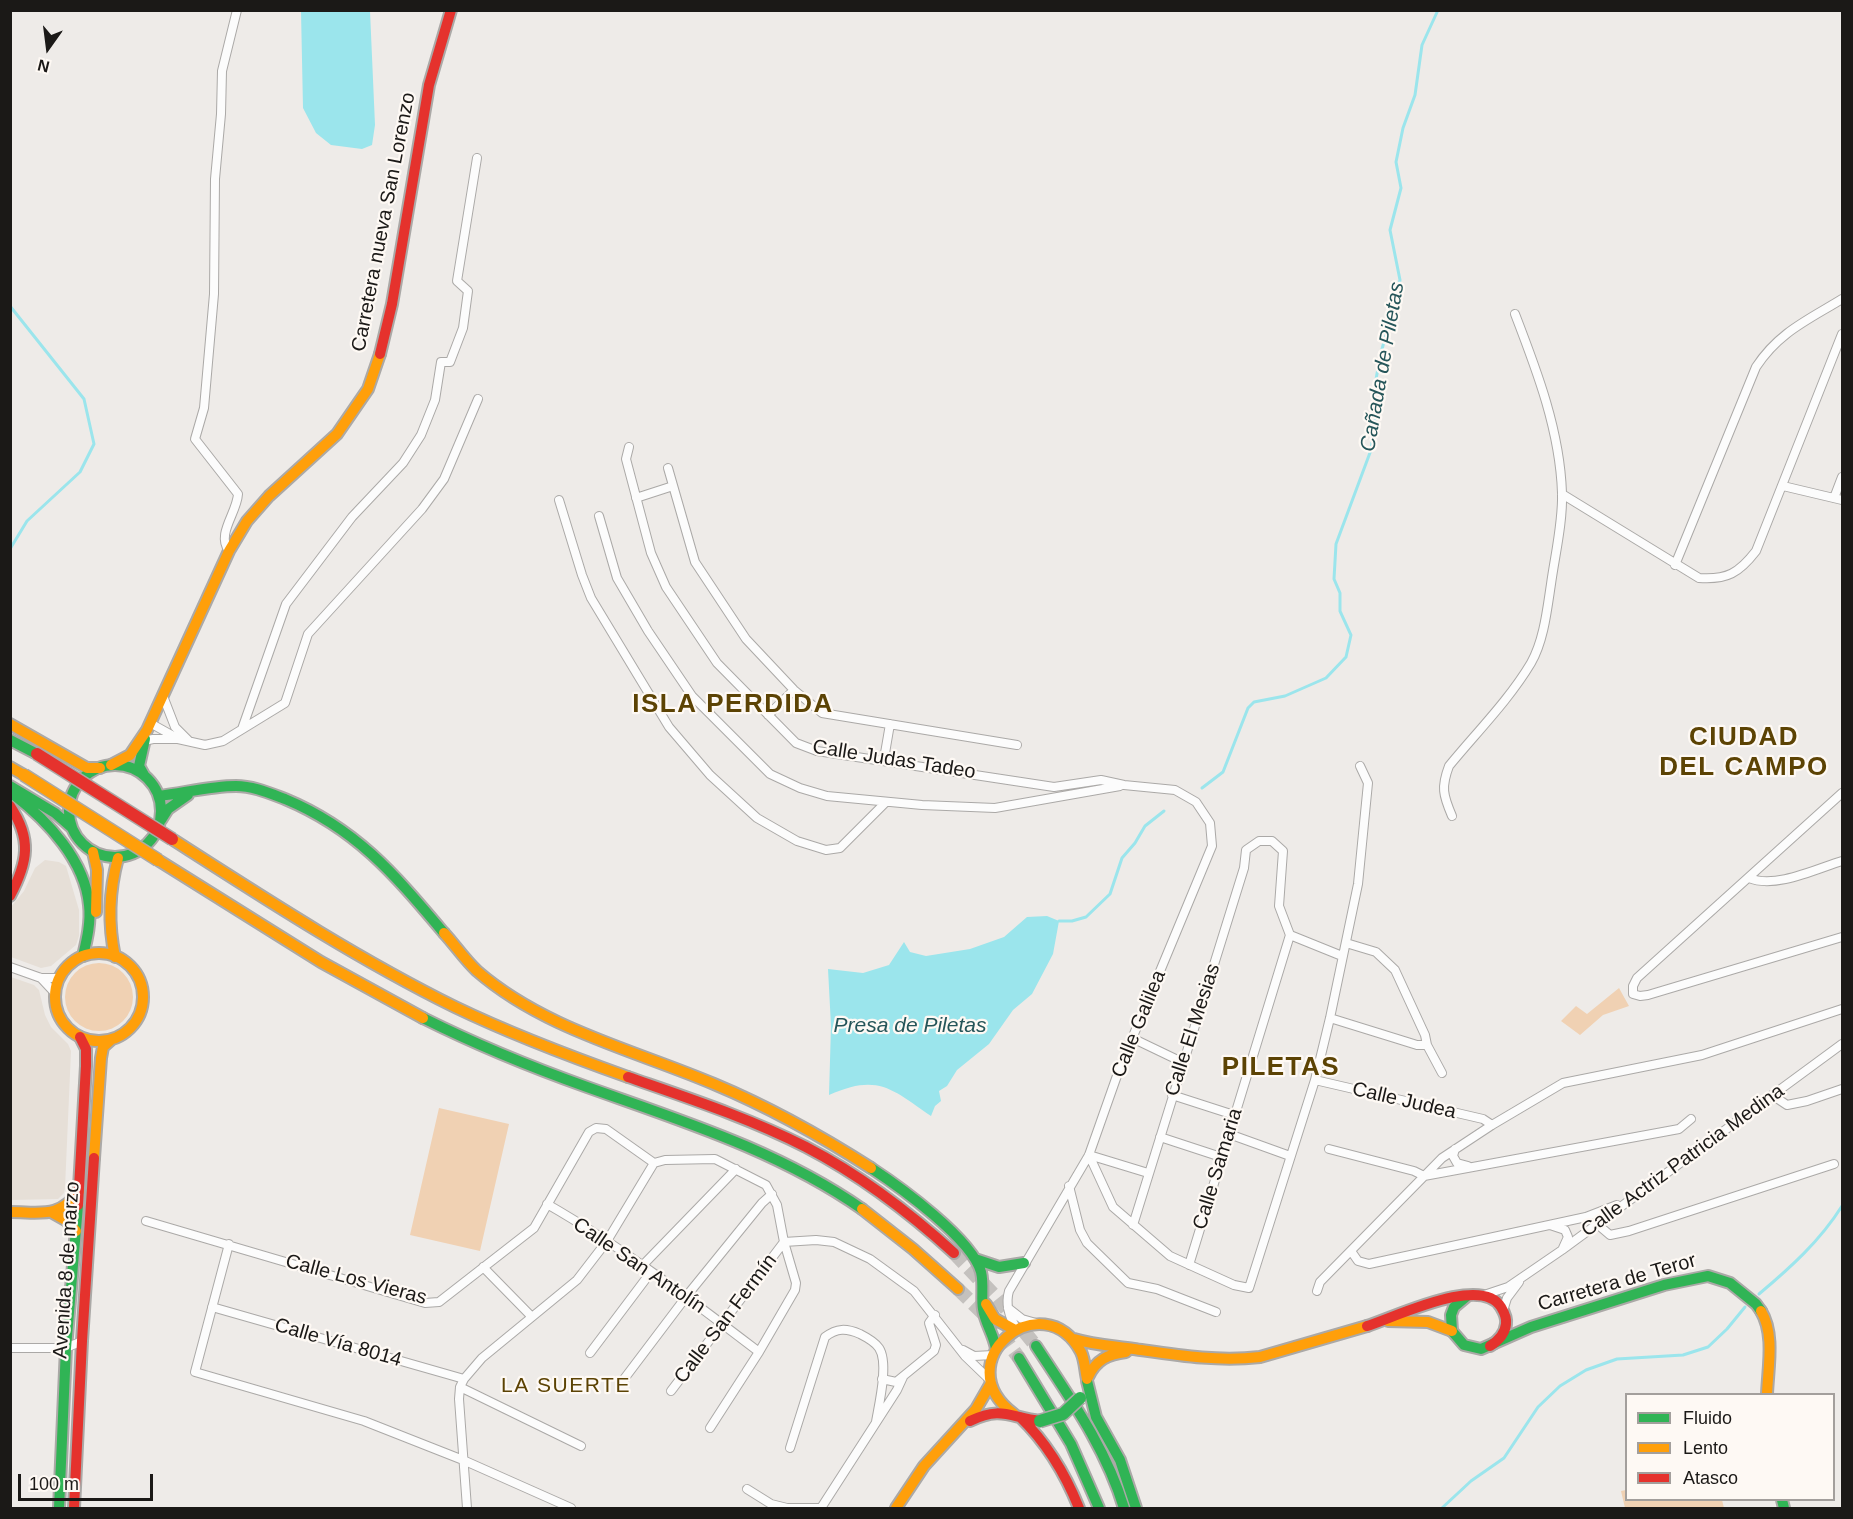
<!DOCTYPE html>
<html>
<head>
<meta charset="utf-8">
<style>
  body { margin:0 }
  #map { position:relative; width:1853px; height:1519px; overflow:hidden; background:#eeebe8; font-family:Helvetica,sans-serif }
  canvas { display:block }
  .frame { position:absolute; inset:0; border:12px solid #1b1917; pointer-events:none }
  .legend { position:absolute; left:1625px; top:1393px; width:210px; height:108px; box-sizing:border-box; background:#fef9f4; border:2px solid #a39f9c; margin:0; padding:8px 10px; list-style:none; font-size:18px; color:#1b1917 }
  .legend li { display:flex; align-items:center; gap:12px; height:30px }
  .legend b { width:30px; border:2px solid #a39f9c }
  .north { position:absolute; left:18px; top:18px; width:60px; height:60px; -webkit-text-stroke:4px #fef9f4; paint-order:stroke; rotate:194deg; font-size:16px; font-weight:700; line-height:24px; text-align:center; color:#1b1917 }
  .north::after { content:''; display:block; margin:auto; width:21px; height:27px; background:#1b1917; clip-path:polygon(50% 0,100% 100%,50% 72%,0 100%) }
  .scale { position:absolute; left:18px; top:1474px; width:135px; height:27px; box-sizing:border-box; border:3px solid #1b1917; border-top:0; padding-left:8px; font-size:18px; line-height:21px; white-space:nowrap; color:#1b1917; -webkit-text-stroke:4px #fef9f4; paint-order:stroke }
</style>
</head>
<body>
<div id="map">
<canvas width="1853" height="1519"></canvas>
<div class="frame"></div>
<ul class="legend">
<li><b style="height:8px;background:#30b455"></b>Fluido</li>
<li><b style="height:8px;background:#ff9f0a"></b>Lento</li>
<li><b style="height:8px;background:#e5322d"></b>Atasco</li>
</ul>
<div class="north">N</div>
<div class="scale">100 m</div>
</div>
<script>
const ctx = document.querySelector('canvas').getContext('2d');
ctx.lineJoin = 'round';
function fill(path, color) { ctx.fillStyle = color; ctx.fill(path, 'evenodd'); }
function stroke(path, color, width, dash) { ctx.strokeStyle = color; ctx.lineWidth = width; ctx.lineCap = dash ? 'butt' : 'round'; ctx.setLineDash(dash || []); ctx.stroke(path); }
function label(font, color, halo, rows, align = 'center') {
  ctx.font = font + ' Helvetica,sans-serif'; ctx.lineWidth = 4.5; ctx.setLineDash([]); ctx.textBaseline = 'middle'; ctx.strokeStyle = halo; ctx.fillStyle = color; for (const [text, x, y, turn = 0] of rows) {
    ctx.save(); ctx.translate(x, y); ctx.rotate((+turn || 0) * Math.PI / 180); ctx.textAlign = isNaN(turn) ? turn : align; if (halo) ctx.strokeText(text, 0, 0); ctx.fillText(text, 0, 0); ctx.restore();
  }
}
fill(new Path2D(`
  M45,860L59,862L66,866L79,910V936L76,945L51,966L41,968L11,957L10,908L24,891L35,868Z
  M11,977L34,985L39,990L45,1015L51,1027L68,1044L71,1051L65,1188L64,1193L58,1199L11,1200Z`), '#e6dfd7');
fill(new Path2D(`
  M65 997a34 34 0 1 1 68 0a34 34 0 1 1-68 0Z
  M1619,988L1629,1006L1603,1015L1580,1035L1561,1021L1576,1006L1587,1014Z
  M439,1108L509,1124L480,1251L410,1235Z
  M1626,1490V1500H1722L1724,1508H1625L1621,1491Z`), '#f0d1b3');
fill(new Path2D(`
  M301,11H370L375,125L372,145L362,149L331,145L316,133L303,108Z
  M1047,916L1059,921L1053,954L1032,994L1013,1010L989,1044L957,1070L947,1086L939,1091L941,1101L935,1106L931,1116C892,1089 878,1073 829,1095L831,1026L828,969L863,973L889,965L904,942L910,952L926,956L970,949L1004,937L1027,917Z`), '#9be5ec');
stroke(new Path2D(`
  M10,306L84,399L94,444L80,472L27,521L10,549
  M1202,788L1223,772L1248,708L1254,702L1285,696L1326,678L1346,657L1351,635L1340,611V593L1334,579L1336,544L1371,450L1375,421L1373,396L1380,357L1400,280L1390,230L1401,188L1396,162L1403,128L1415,95L1422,45L1438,10
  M1059,921H1072L1086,917L1110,894L1122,858L1135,843L1145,826L1164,811
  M1759,1294C1790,1268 1820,1241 1842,1206
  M1442,1508L1471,1481L1504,1458L1538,1407L1560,1386L1586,1370L1617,1359L1683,1355L1708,1347L1727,1329L1745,1307`), '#9be5ec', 3);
stroke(new Path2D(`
  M954,1253L997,1298L1036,1346
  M958,1289L994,1324L1019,1358`), '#c4c1be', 14, [14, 7]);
const street = new Path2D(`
  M629,447L626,459L651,553L666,587L717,663L796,743L817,751L1054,787L1101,780L1124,785L1175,790L1196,802L1210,823L1212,846L1119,1070L1089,1155L1009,1291C1005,1305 1009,1317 1017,1329
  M668,468L695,562L746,639L794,690L822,713L1017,745
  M1783,486L1842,500
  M1562,494L1699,578C1727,580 1739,573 1756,551L1842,334
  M636,498L673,486
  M1834,498L1842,477
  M559,500L582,575L591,598L669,727L710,775L757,818L797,841L826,850L840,848L886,802
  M599,516L617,578L648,631L692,696L770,774L800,788L827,796L922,805L995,808L1120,786
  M229,551C216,534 237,513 238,494L195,439L204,408L214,294L215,179L221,114L222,71L237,10
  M1675,565L1756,367C1779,332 1808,320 1842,299
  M163,696L175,727L189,741
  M768,715L794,690
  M150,723L177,738
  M242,729L286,604L352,517L403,463L421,435L435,400L441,362H450L463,328L468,291L457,281L477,158
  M144,741L153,739H178L205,745L223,741L285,703L308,634L422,509L444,479L478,399
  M884,759L890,724
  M1842,793L1637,978L1633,986V994L1640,996L1648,995L1842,937
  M1452,816C1443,795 1441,787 1449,766C1476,733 1509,700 1531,663C1544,640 1547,610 1551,584C1555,555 1563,522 1562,493C1560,431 1537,371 1515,314
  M1749,878C1775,889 1816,869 1842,861
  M1346,943L1376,952L1395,970L1425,1035L1427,1045L1442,1073
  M10,967L41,978H59
  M41,978L55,993
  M1330,1018L1417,1045H1427
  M1132,1038L1182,1062
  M1315,1080L1483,1119L1492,1125
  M1172,1095L1234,1115
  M1772,1095L1787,1105L1807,1101L1842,1089
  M1229,1134L1290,1156
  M1160,1137L1221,1157
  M1329,1149L1414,1171L1424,1176L1679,1129L1691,1119
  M1455,1149L1453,1156L1457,1163L1468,1166
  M1089,1155L1113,1207L1170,1256L1234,1285L1249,1288L1315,1080L1330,1018L1358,884L1368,783L1360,766
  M1089,1155L1148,1173
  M654,1163L665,1160L715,1159L766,1185L777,1205L784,1242L796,1283L795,1290L759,1352L710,1428
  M1069,1186L1080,1230L1087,1243L1128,1283L1157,1289L1216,1312
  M547,1204C622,1247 691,1300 759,1352
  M146,1221L425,1303L439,1302L534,1228L589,1132L596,1128L606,1129L654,1163
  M1597,1224L1610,1235L1629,1231L1834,1164
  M1133,1225L1244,868L1246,850L1259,841H1272L1283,851L1279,906L1290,935L1342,956
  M1550,1225L1565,1230L1568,1237L1563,1248
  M229,1244L195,1372L364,1421L463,1460L571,1508
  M1351,1251L1358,1261L1369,1264L1586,1217L1617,1205
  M1189,1265L1290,935
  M642,1266L736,1169
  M483,1267L532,1317
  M1317,1291L1320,1282L1442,1158L1492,1125L1563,1083L1702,1055L1842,1009
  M1484,1295L1508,1287L1562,1250L1842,1044
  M212,1307L464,1379
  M1008,1308L1022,1319L1036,1323
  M1503,1311L1507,1298L1519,1282
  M10,1348H66L82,1341
  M963,1350L974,1356L993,1355
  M590,1353L651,1272
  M624,1379L689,1293L762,1203L772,1194
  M882,1379L896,1382L934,1351L936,1345L929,1323L935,1315
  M460,1387L581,1446
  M671,1391L784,1242L816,1240L834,1242L870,1259L914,1291L965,1356L991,1381
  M790,1448L825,1337C837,1328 846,1328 860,1334C866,1337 875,1342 879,1348C889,1363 879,1404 876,1422
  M747,1489L771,1504L787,1508H821
  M467,1508L459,1399L460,1387L464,1379L482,1358L577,1280L607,1241L654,1163
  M821,1508L897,1390L903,1377`);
const fast = new Path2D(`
  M10,740L37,754
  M69 811a46 46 0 1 1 92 0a46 46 0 1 1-92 0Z
  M144,775L139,766L145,739
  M10,786L55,813L71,827
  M14,795C48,821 85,861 89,905C91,922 87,939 83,956
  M159,796C184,793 211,786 236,786C253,786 269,793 285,799C357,829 395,875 444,933
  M161,820L168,809L188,795
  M423,1018C477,1045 531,1067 587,1087C682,1121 779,1151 862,1209
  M871,1168C900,1187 972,1239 981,1272C984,1284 981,1298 983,1309C985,1323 994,1335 996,1349
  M975,1259L999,1267L1024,1263
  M1466,1297L1454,1307L1451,1315L1452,1331L1464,1345L1481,1349L1531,1327L1664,1285L1708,1276L1730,1283L1756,1304L1761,1311
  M1036,1346C1070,1398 1106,1448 1124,1508
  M1019,1358L1071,1444L1099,1508
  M1087,1381L1096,1417L1120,1460L1136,1508
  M1782,1500L1784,1508
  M59,1508L66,1348L78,1205`);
const slow = new Path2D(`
  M10,724L87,768H100
  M111,765L130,755L147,730L229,551L247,521L269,496L337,434L368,389L380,354
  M10,767L24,775
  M172,839C264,898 356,958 455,1007C511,1034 569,1056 628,1077
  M93,852L97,870L96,912
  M158,860L321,962L423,1018
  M444,933C455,945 465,960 477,971C544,1029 634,1050 714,1084C769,1107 821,1136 871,1168
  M55 997a44 44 0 1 1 88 0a44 44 0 1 1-88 0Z
  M115,957C108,924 109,891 118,858
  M94,1158L101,1058L103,1047L112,1039
  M862,1209L913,1249L958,1289
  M10,1212C41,1212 59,1219 79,1191
  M51,1212L67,1221L76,1231
  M986,1304L995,1319L1015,1330
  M1761,1311C1775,1334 1768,1368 1767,1394
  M1388,1321L1428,1322L1452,1331
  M1074,1339C1094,1345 1114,1346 1134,1349C1176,1355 1217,1362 1260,1357L1367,1326
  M1088,1377C1096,1360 1108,1354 1126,1352
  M1014,1414C944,1362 1043,1281 1081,1352C1085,1360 1085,1371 1087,1379
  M896,1508L924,1466L976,1409L991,1383`);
const jam = new Path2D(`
  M380,354L392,304L429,85L451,10
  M10,806C32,839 28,862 10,896
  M628,1077C688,1098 749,1118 806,1147C860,1175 909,1212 954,1253
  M78,1205L86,1066V1049L80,1037
  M1367,1326C1394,1318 1481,1274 1501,1307C1504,1312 1507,1318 1506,1324C1505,1335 1498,1341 1490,1346
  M1020,1417C1047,1443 1065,1473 1079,1508
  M970,1421C1001,1406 1009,1417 1040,1421
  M74,1508L82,1341L94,1158`);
stroke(street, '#aba9a7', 10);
stroke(fast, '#aba9a7', 14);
stroke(slow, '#aba9a7', 14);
stroke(jam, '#aba9a7', 14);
stroke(street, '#fcfcfc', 8);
stroke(fast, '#30b455', 10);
stroke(slow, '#ff9f0a', 10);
stroke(jam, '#e5322d', 10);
const fastBridge = new Path2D(`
  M1040,1421L1063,1414L1080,1398`);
const slowBridge = new Path2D(`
  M24,775L158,860`);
const jamBridge = new Path2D(`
  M37,754L172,839`);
stroke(fastBridge, '#aba9a7', 15, []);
stroke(slowBridge, '#aba9a7', 15, []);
stroke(jamBridge, '#aba9a7', 15, []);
stroke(fastBridge, '#30b455', 12);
stroke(slowBridge, '#ff9f0a', 12);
stroke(jamBridge, '#e5322d', 12);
label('20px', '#1b1917', '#fef9f4', [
  ["Carretera nueva San Lorenzo",384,222,-79],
  ["Calle Judas Tadeo",894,760,9],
  ["Calle Galilea",1139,1024,-68],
  ["Calle El Mesias",1193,1030,-72],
  ["Calle Judea",1404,1101,13],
  ["Calle Actriz Patricia Medina",1683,1161,-36],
  ["Calle Samaria",1218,1169,-73],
  ["Calle San Antolín",639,1266,34],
  ["Avenida 8 de marzo",67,1270,-86],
  ["Calle Los Vieras",356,1280,15],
  ["Carretera de Teror",1617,1283,-16],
  ["Calle San Fermín",726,1319,-53],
  ["Calle Vía 8014",338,1343,16]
]);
label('italic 21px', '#255559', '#fef9f4', [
  ["Cañada de Piletas",1383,367,-80],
  ["Presa de Piletas",910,1026]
]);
ctx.letterSpacing = '1.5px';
label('21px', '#5c4304', '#fef9f4', [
  ["LA SUERTE",566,1386]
]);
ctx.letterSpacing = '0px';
ctx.letterSpacing = '1.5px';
label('bold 26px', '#5c4304', '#fef9f4', [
  ["ISLA PERDIDA",733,705],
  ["CIUDAD",1744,738],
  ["DEL CAMPO",1744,768],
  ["PILETAS",1281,1068]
]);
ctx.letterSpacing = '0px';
</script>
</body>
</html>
